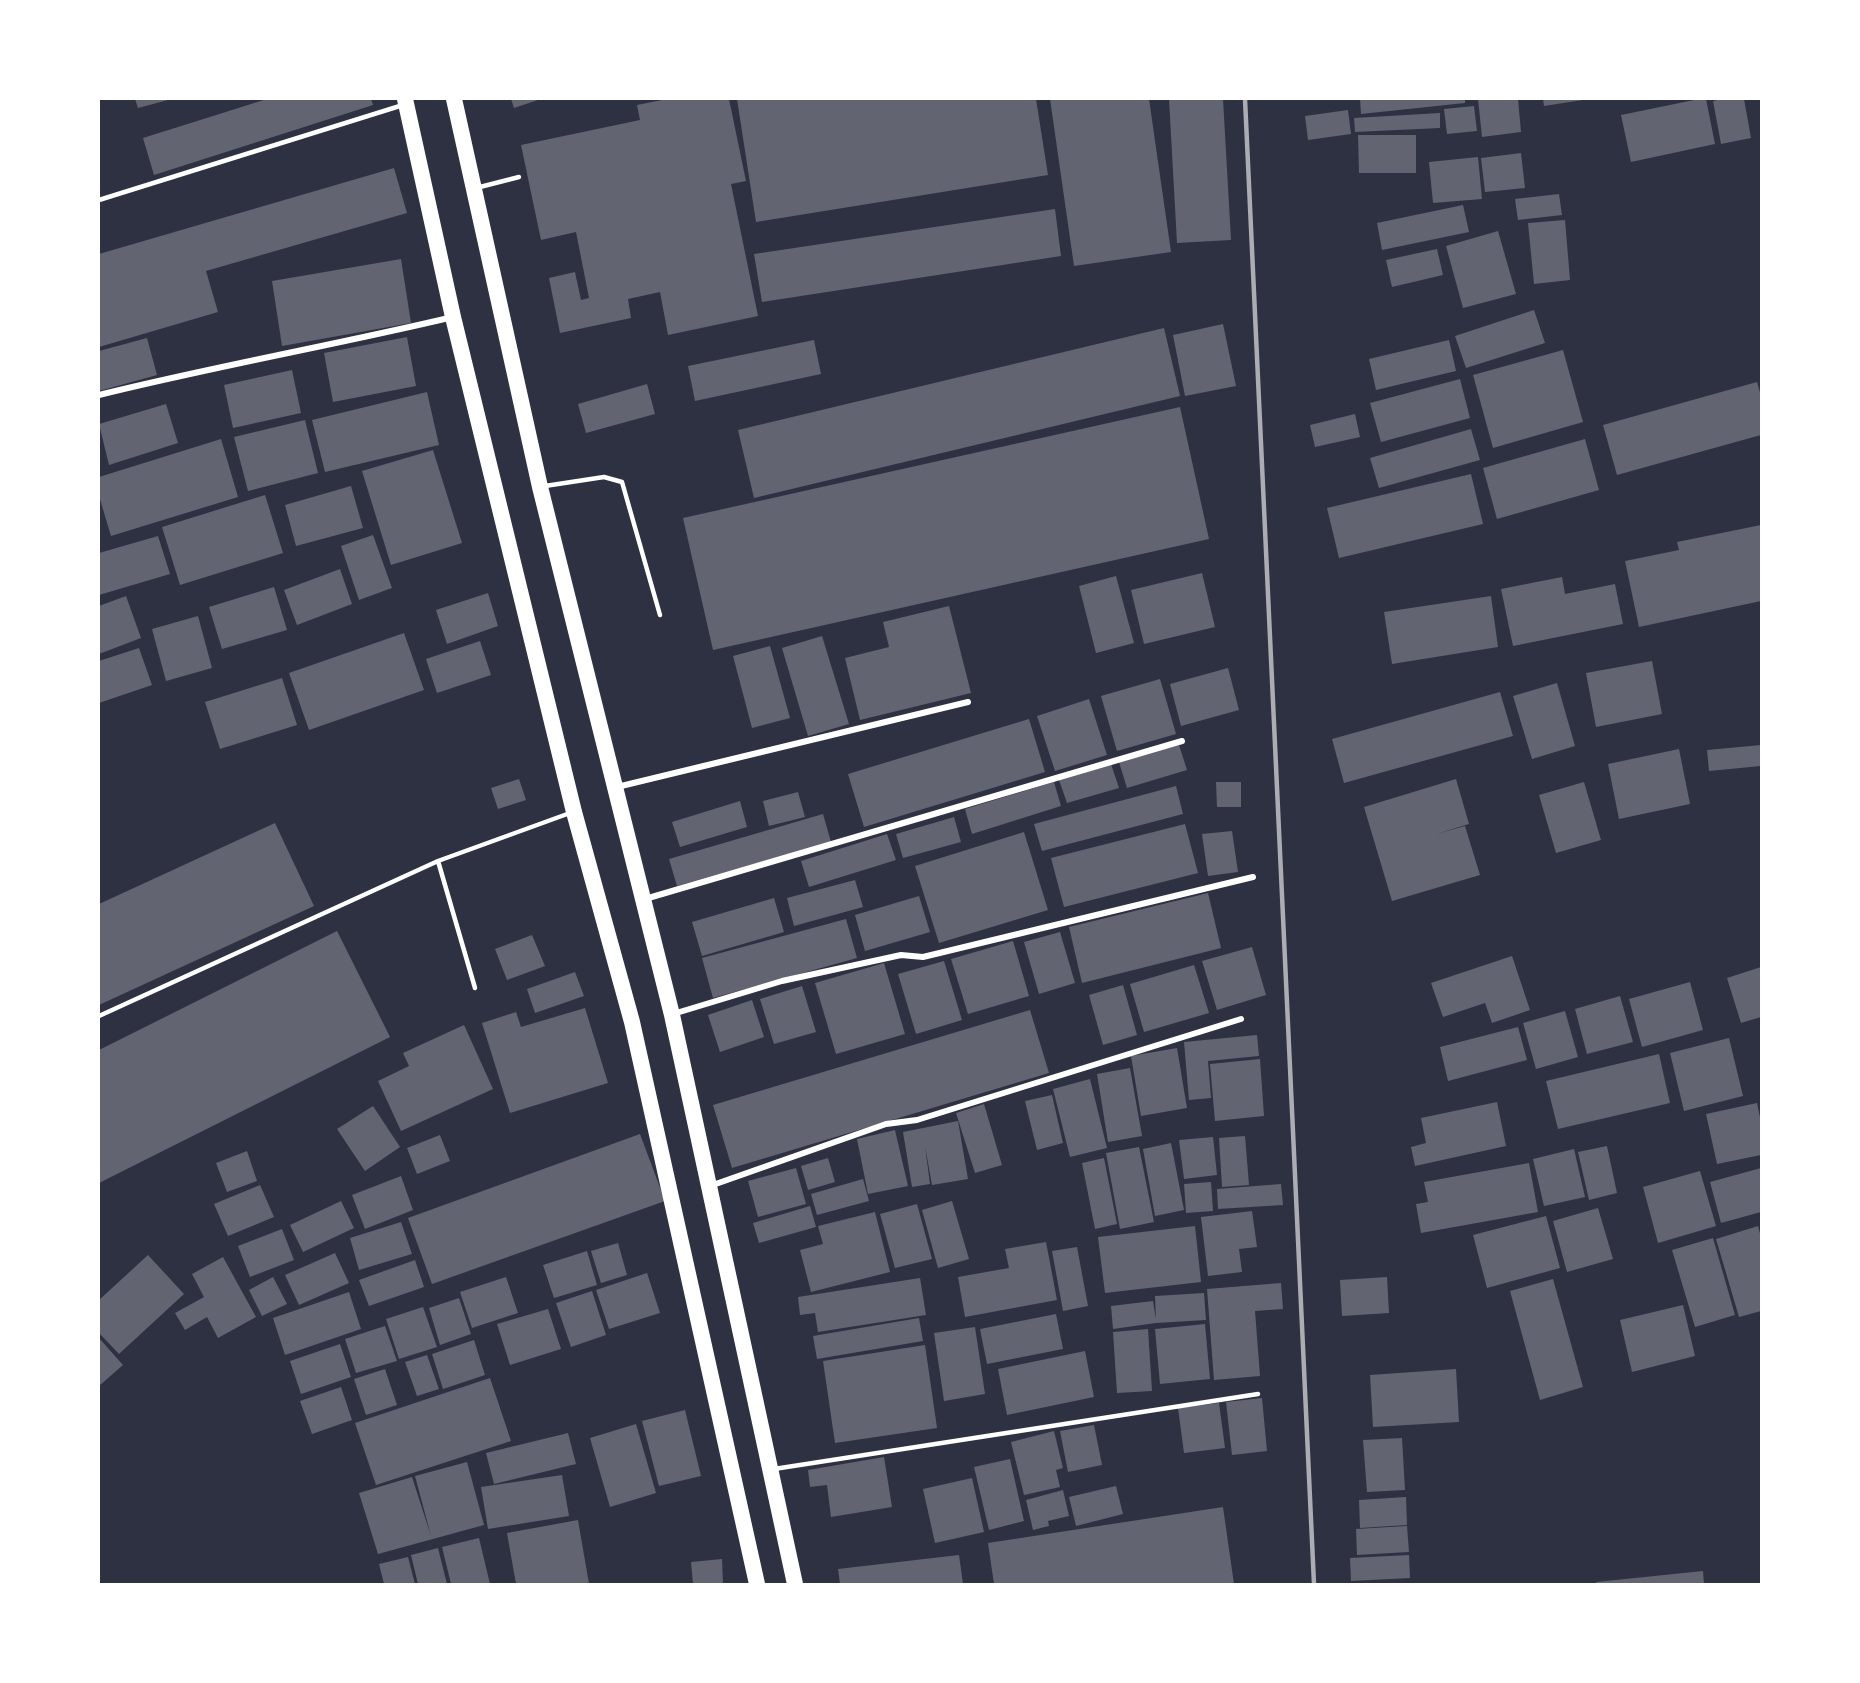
<!DOCTYPE html>
<html>
<head>
<meta charset="utf-8">
<style>
  body { margin:0 }
  #map { position:relative; width:1860px; height:1683px; overflow:hidden; background:#2d3142; font-family:"Source Sans 3",sans-serif }
  canvas { display:block }
  .frame { position:absolute; inset:0; border:100px solid #fff; pointer-events:none }
</style>
</head>
<body>
<div id="map">
<canvas width="1860" height="1683"></canvas>
<div class="frame"></div>
</div>
<script>
const ctx = document.querySelector('canvas').getContext('2d');
ctx.lineJoin = 'round';
function fill(path, color) { ctx.fillStyle = color; ctx.fill(path, 'evenodd'); }
function stroke(path, color, width, dash) { ctx.strokeStyle = color; ctx.lineWidth = width; ctx.lineCap = dash ? 'butt' : 'round'; ctx.setLineDash(dash || []); ctx.stroke(path); }
fill(new Path2D(`
  M135,99H168V100L138,108Z
  M267,99H371L373,105L154,175L143,138Z
  M511,99H541L514,108Z
  M667,99H729L746,181L731,184L758,316L668,335L660,292L628,299L631,318L560,333L549,278L575,272L581,300L589,298L576,232L541,240L521,145L640,120L637,105Z
  M737,99H1036L1048,175L756,222Z
  M1050,99H1149L1171,252L1074,266Z
  M1169,99H1223L1231,240L1177,243Z
  M1360,99H1465V103L1361,114Z
  M1478,99H1518L1521,132L1482,137Z
  M1543,99H1582L1583,100L1544,106Z
  M1699,99H1706L1715,144L1631,162L1621,115Z
  M1722,99H1744L1751,138L1721,144L1713,101Z
  M1474,106L1477,131L1447,134L1444,109Z
  M1348,110L1351,134L1308,140L1305,116Z
  M1440,113V128L1355,132L1354,118Z
  M1358,135H1416V173H1359Z
  M1521,153L1525,188L1485,192L1481,158Z
  M1478,157L1482,199L1433,203L1429,162Z
  M394,168L407,213L206,271L218,312L99,347V254Z
  M1559,194L1562,215L1518,220L1515,199Z
  M1463,205L1469,232L1382,250L1377,223Z
  M1055,209L1061,256L762,302L754,254Z
  M1565,220L1570,280L1534,284L1528,223Z
  M1498,231L1516,294L1463,308L1446,246Z
  M1437,249L1443,275L1392,287L1386,260Z
  M401,259L411,323L282,346L272,281Z
  M1534,310L1545,343L1466,368L1455,336Z
  M1223,324L1236,386L1185,396L1173,335Z
  M1164,328L1180,396L754,498L738,430Z
  M407,337L416,386L333,402L324,353Z
  M147,338L157,375L99,391V351Z
  M814,340L821,374L695,401L688,366Z
  M1449,340L1456,371L1376,390L1369,359Z
  M1563,350L1583,422L1493,448L1473,375Z
  M292,370L301,413L233,428L224,385Z
  M1460,379L1470,418L1381,442L1370,403Z
  M1757,382L1761,396V435L1617,475L1603,425Z
  M647,384L655,414L586,433L578,404Z
  M427,392L439,445L325,472L312,420Z
  M166,404L178,443L109,465L99,424Z
  M1180,407L1209,539L713,650L683,518Z
  M1355,414L1360,437L1315,447L1310,425Z
  M305,420L318,473L248,491L234,437Z
  M1471,429L1480,460L1379,488L1370,458Z
  M221,439L238,497L111,536L99,496V477Z
  M1585,439L1599,490L1497,519L1483,468Z
  M433,450L462,543L391,565L362,471Z
  M1471,474L1483,524L1339,558L1327,508Z
  M351,486L363,528L296,546L285,505Z
  M265,495L283,553L180,585L162,527Z
  M1761,525V601L1639,627L1625,561L1679,550L1677,542Z
  M373,535L392,588L359,600L341,546Z
  M158,536L170,574L99,595V553Z
  M340,569L352,604L297,625L284,590Z
  M1202,573L1215,627L1144,644L1131,590Z
  M1116,576L1134,643L1096,653L1079,586Z
  M1562,577L1565,594L1615,584L1623,624L1513,646L1501,589Z
  M274,587L287,630L222,649L209,607Z
  M488,593L498,626L447,644L436,610Z
  M126,596L141,638L99,654V606Z
  M1491,596L1498,647L1392,664L1384,612Z
  M949,606L971,693L860,720L845,658L889,647L883,622Z
  M198,616L212,668L166,681L152,629Z
  M404,633L424,690L309,730L289,673Z
  M822,636L849,724L808,736L782,648Z
  M480,641L491,675L437,693L426,659Z
  M770,646L790,718L752,728L733,656Z
  M139,648L152,685L99,703V661Z
  M1652,661L1662,714L1596,727L1586,673Z
  M1228,668L1239,710L1181,726L1170,684Z
  M282,678L297,725L220,749L205,702Z
  M1160,679L1176,734L1117,751L1101,696Z
  M1557,683L1575,746L1532,759L1513,696Z
  M1500,692L1513,736L1344,783L1332,739Z
  M1089,699L1107,755L1055,771L1037,716Z
  M1029,719L1045,772L864,827L848,774Z
  M1179,745L1187,770L1127,788L1119,762Z
  M1761,745V766L1709,771L1707,750Z
  M1679,749L1690,804L1619,819L1608,764Z
  M1111,764L1119,788L1067,803L1059,780Z
  M519,779L526,800L498,809L491,788Z
  M1456,779L1469,824L1436,834L1465,826L1480,875L1392,901L1364,807Z
  M1054,782L1061,806L972,834L965,809Z
  M1216,782H1241V807H1217Z
  M1584,782L1601,840L1556,853L1539,795Z
  M1176,786L1183,814L1042,851L1034,824Z
  M798,792L805,817L769,826L763,801Z
  M740,801L747,827L680,847L672,822Z
  M823,814L831,842L677,886L669,859Z
  M954,817L961,842L903,858L896,834Z
  M275,823L314,906L99,1005V904Z
  M1185,824L1198,873L1064,907L1051,858Z
  M1232,831L1238,872L1208,876L1202,834Z
  M1024,832L1048,910L939,943L915,866Z
  M887,834L896,860L809,887L801,861Z
  M855,880L863,907L794,926L787,898Z
  M1208,893L1221,948L1082,983L1069,927Z
  M919,896L930,932L865,951L855,915Z
  M774,898L784,932L702,956L692,922Z
  M846,919L857,958L713,998L702,958Z
  M337,931L390,1037L99,1183V1050Z
  M1060,932L1075,983L1039,994L1024,942Z
  M532,935L545,966L507,980L495,949Z
  M1013,941L1029,996L968,1014L951,959Z
  M1252,947L1266,995L1217,1010L1202,961Z
  M1512,956L1530,1010L1492,1023L1485,1003L1443,1017L1431,983Z
  M944,961L962,1020L916,1034L898,974Z
  M884,963L905,1034L836,1054L815,983Z
  M1194,965L1209,1013L1144,1032L1130,984Z
  M1761,967V1017L1741,1023L1727,978Z
  M575,972L584,996L535,1013L527,989Z
  M1690,982L1703,1030L1642,1047L1629,999Z
  M1123,985L1137,1035L1103,1045L1089,995Z
  M802,986L816,1032L774,1044L760,999Z
  M1620,996L1633,1042L1587,1054L1575,1009Z
  M752,1000L764,1037L720,1052L708,1015Z
  M585,1008L608,1083L510,1113L482,1023L516,1012L521,1027Z
  M1030,1010L1049,1073L732,1168L713,1105Z
  M1565,1011L1578,1057L1536,1069L1523,1023Z
  M464,1025L493,1089L401,1131L378,1081L409,1066L403,1053Z
  M1518,1027L1527,1060L1448,1081L1440,1047Z
  M1257,1035L1259,1056L1208,1061L1211,1098L1189,1100L1184,1042Z
  M1729,1038L1743,1096L1684,1111L1670,1053Z
  M1177,1048L1187,1108L1141,1116L1131,1056Z
  M1659,1054L1670,1103L1558,1129L1546,1081Z
  M1260,1059L1264,1116L1215,1121L1210,1064Z
  M1130,1068L1142,1136L1108,1142L1097,1074Z
  M1090,1079L1107,1148L1070,1157L1053,1089Z
  M1052,1095L1063,1143L1037,1150L1025,1101Z
  M1497,1102L1506,1146L1415,1166L1411,1147L1426,1143L1421,1118Z
  M1757,1103L1761,1122V1155L1717,1164L1706,1114Z
  M984,1104L1002,1165L975,1173L956,1113Z
  M373,1106L400,1147L365,1171L337,1129Z
  M958,1121L968,1179L932,1185L925,1146L930,1184L912,1187L903,1132Z
  M895,1130L908,1186L868,1194L857,1139Z
  M640,1134L665,1201L432,1284L408,1218Z
  M440,1135L450,1161L417,1174L407,1148Z
  M1245,1136L1249,1185L1222,1187L1219,1138Z
  M1213,1137L1217,1175L1184,1179L1179,1140Z
  M1171,1143L1184,1210L1155,1216L1143,1149Z
  M1607,1146L1617,1193L1589,1200L1578,1152Z
  M1139,1147L1154,1222L1120,1229L1106,1153Z
  M1574,1149L1585,1197L1544,1206L1533,1159Z
  M247,1151L257,1181L227,1192L216,1163Z
  M828,1158L835,1182L808,1190L801,1166Z
  M1104,1158L1117,1224L1095,1229L1082,1163Z
  M1529,1163L1538,1212L1421,1233L1416,1204L1428,1202L1424,1182Z
  M796,1168L806,1204L758,1217L748,1181Z
  M1761,1168V1212L1721,1223L1710,1182Z
  M1700,1171L1716,1226L1658,1243L1643,1187Z
  M401,1176L413,1210L365,1229L352,1195Z
  M863,1179L869,1201L817,1215L811,1194Z
  M1211,1182L1213,1211L1186,1213L1184,1184Z
  M1281,1184L1283,1205L1218,1209L1217,1189Z
  M260,1185L274,1217L228,1236L214,1204Z
  M341,1201L354,1228L303,1252L290,1225Z
  M952,1201L969,1259L938,1268L922,1210Z
  M917,1204L932,1259L895,1268L880,1214Z
  M810,1206L816,1227L759,1243L753,1223Z
  M1598,1208L1613,1259L1567,1272L1553,1221Z
  M1252,1211L1257,1247L1239,1249L1242,1272L1208,1276L1201,1217Z
  M875,1212L890,1272L811,1292L800,1250L823,1244L818,1226Z
  M1546,1216L1560,1268L1487,1288L1473,1235Z
  M401,1222L412,1254L359,1270L350,1238Z
  M1195,1226L1201,1282L1105,1293L1098,1237Z
  M1758,1226L1761,1237V1311L1739,1317L1716,1239Z
  M282,1229L294,1260L250,1277L238,1246Z
  M1713,1238L1735,1315L1695,1327L1672,1250Z
  M1046,1242L1057,1300L965,1317L958,1277L1009,1268L1005,1249Z
  M618,1243L627,1275L601,1283L591,1251Z
  M1077,1247L1088,1306L1063,1311L1052,1251Z
  M587,1251L597,1285L554,1298L543,1265Z
  M335,1253L349,1283L299,1305L285,1275Z
  M148,1255L184,1294L119,1354L99,1333V1300Z
  M223,1257L256,1317L218,1338L207,1317L185,1330L175,1313L204,1297L192,1274Z
  M415,1260L424,1287L369,1306L359,1280Z
  M647,1273L660,1313L609,1329L596,1290Z
  M273,1277L287,1304L262,1316L249,1290Z
  M506,1277L518,1313L472,1328L460,1292Z
  M1387,1277L1389,1313L1342,1316L1340,1280Z
  M920,1278L926,1315L818,1332L815,1313L800,1315L798,1297Z
  M1553,1279L1583,1387L1540,1400L1510,1291Z
  M1281,1283L1283,1309L1255,1311L1260,1376L1214,1380L1207,1289Z
  M592,1291L606,1335L571,1347L556,1303Z
  M349,1292L361,1329L285,1355L273,1318Z
  M1204,1293L1206,1320L1156,1323L1113,1329L1111,1306L1153,1301L1156,1319L1155,1296Z
  M459,1298L471,1334L440,1345L429,1308Z
  M1683,1305L1695,1356L1632,1372L1620,1320Z
  M423,1307L437,1347L399,1359L386,1319Z
  M548,1309L561,1349L510,1365L497,1324Z
  M1056,1314L1063,1349L987,1364L980,1329Z
  M919,1318L923,1341L817,1359L813,1336Z
  M1205,1324L1210,1379L1160,1384L1155,1329Z
  M385,1326L397,1361L356,1373L345,1339Z
  M975,1327L985,1394L944,1401L934,1333Z
  M1148,1329L1152,1391L1117,1393L1113,1332Z
  M99,1338L123,1365L99,1386Z
  M474,1340L485,1375L443,1389L432,1354Z
  M340,1344L351,1377L301,1394L290,1361Z
  M925,1345L937,1428L835,1443L823,1361Z
  M1085,1351L1094,1397L1007,1415L998,1369Z
  M427,1355L439,1389L417,1396L405,1362Z
  M385,1369L397,1405L366,1415L354,1379Z
  M1456,1369L1459,1422L1373,1427L1370,1375Z
  M490,1378L511,1441L376,1485L355,1423Z
  M341,1387L352,1420L312,1434L300,1401Z
  M1262,1398L1267,1451L1232,1455L1226,1402Z
  M1219,1403L1225,1448L1184,1453L1178,1408Z
  M685,1410L701,1476L659,1486L642,1421Z
  M636,1424L656,1493L610,1507L590,1438Z
  M1094,1425L1102,1465L1068,1472L1060,1431Z
  M1054,1431L1063,1468L1056,1470L1060,1487L1024,1495L1011,1442Z
  M568,1433L576,1464L494,1484L486,1453Z
  M1402,1438L1405,1490L1367,1492L1363,1440Z
  M884,1457L892,1507L831,1517L827,1485L810,1487L808,1470Z
  M1010,1459L1024,1521L989,1530L974,1467Z
  M467,1462L484,1525L378,1554L359,1493L412,1477L431,1536L415,1476Z
  M562,1475L569,1516L488,1529L481,1487Z
  M972,1478L984,1532L935,1543L923,1489Z
  M1116,1486L1123,1514L1076,1526L1069,1497Z
  M1063,1490L1069,1516L1048,1521L1049,1526L1033,1530L1026,1500Z
  M1406,1497L1407,1525L1360,1528L1359,1500Z
  M1223,1507L1234,1584H994L988,1543Z
  M578,1520L589,1584H516L507,1533Z
  M1407,1526L1409,1552L1357,1555L1356,1529Z
  M479,1538L490,1584H451L442,1547Z
  M438,1548L447,1584H418L411,1555Z
  M959,1555L963,1584H840L838,1569Z
  M1409,1555L1410,1578L1351,1581L1350,1558Z
  M408,1557L415,1584H384L379,1564Z
  M722,1559L723,1584H693L691,1562Z
  M1703,1571L1704,1584H1596V1582Z`), '#626471');
stroke(new Path2D(`
  M476,188L519,177
  M99,200L403,105
  M545,486L604,477L622,482L660,615
  M475,988L438,861L570,813
  M99,1016L438,861
  M774,1469L1258,1394`), '#fff', 4.5);
stroke(new Path2D(`
  M99,395C216,366 335,345 453,317
  M617,787L968,702
  M645,899L1182,741
  M673,1014L782,981L901,955L923,957L1253,877
  M710,1186L886,1124L917,1120L1241,1019`), '#fff', 6);
stroke(new Path2D(`
  M405,99L453,317L574,812L632,1022L757,1584
  M454,99L540,487L672,1015L795,1584`), '#fff', 16);
stroke(new Path2D(`
  M1245,99L1314,1584`), '#abadb3', 4.5);
</script>
</body>
</html>
